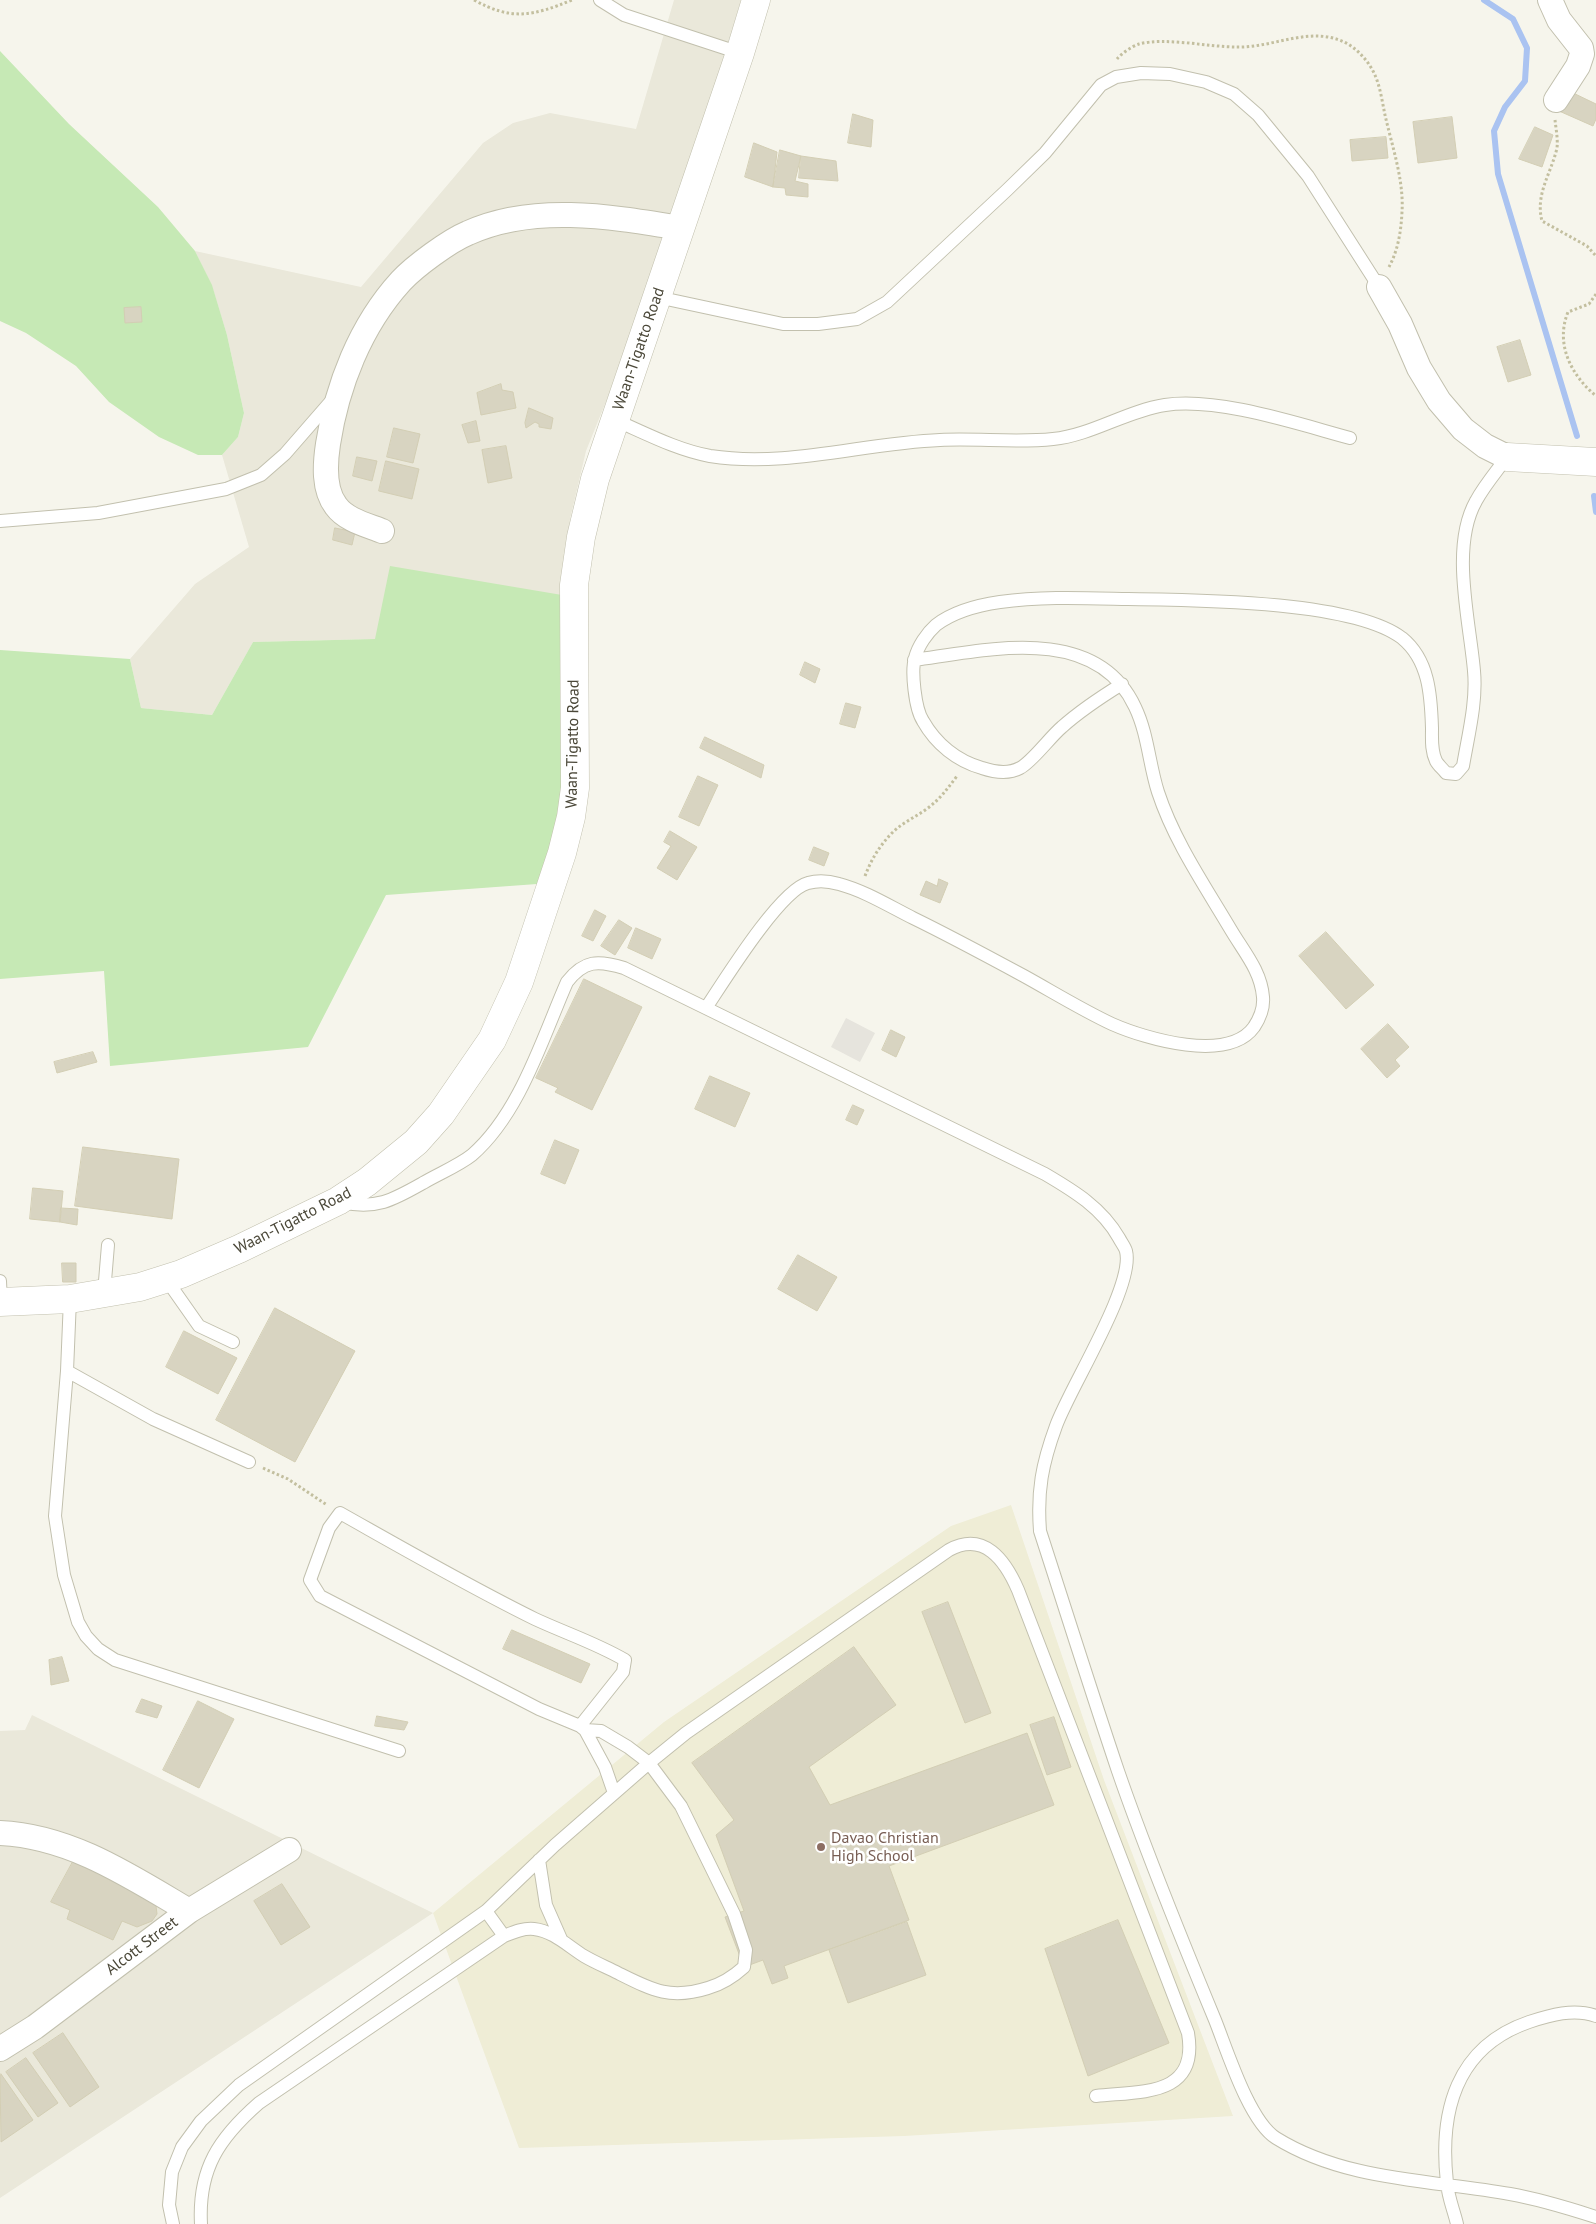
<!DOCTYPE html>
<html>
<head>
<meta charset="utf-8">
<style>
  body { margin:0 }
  canvas { display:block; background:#f6f5ec }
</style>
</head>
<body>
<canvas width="1596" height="2224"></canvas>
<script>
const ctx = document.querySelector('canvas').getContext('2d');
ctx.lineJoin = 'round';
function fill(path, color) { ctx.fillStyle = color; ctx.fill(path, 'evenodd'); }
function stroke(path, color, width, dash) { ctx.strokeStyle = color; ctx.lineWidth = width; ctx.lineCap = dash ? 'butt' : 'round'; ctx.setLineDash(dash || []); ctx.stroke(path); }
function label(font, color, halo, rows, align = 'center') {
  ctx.font = font + ' "PT Sans",sans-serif'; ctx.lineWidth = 5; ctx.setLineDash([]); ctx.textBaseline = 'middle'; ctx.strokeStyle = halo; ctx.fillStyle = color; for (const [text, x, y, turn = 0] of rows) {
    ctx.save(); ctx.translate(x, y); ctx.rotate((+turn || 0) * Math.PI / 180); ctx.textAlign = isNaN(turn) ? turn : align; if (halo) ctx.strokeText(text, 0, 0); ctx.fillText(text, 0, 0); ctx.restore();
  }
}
fill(new Path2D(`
  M674,0H741L722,64L645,290L609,394L586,451L570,519L562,595L375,639L253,642L212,715L141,708L130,659L195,584L249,547L222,455L238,437L244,413L227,335L212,286L195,251L361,287L483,143L513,123L550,113L636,129Z
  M32,1715L433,1913L0,2198V1731L25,1730Z`), '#eae8da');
fill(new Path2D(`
  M846,1018L875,1033L860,1062L831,1047Z`), '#e6e4dd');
fill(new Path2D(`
  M1011,1505L1104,1780L1233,2116L904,2136L519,2148L433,1913L664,1722L951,1526Z`), '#efedd6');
fill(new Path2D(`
  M0,51L69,124L158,207L195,251L212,285L227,335L244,413L238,437L222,455H198L159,437L109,402L76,366L26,333L0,321Z
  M390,566L562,595L564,787L551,849L537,884L386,895L308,1047L110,1066L104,971L0,979V650L130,659L141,708L212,715L253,642L375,639Z`), '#c6e9b5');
stroke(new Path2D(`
  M1484,0L1513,19L1527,48L1525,81L1505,107L1494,131L1498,174L1577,436
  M1594,496L1596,512`), '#aac3f1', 6);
const building = new Path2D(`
  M1569,91L1596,104V119L1593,126L1559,111Z
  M853,114L873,120L871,147L848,143Z
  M1452,117L1457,158L1418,163L1413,122Z
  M1535,127L1553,135L1542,167L1519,159Z
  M1386,137L1388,158L1352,161L1350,140Z
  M754,143L777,152L773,187L745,177Z
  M780,150L801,156L795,181L808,184V197L786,195L785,188L773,187Z
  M801,156L836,161L838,181L799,178Z
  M141,307L142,322L125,323L124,308Z
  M1520,340L1531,375L1508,382L1497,347Z
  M501,384L502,390L513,392L516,408L481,415L477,393Z
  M529,408L553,418L551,429L539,427V424L535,422L526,428L525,423Z
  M476,421L480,441L468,443L462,425Z
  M394,428L420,434L413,463L387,457Z
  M506,446L512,478L488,483L482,450Z
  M357,457L377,461L372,481L353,476Z
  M386,461L419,469L412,499L379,491Z
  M335,528L355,532L352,545L333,540Z
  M805,662L820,669L815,683L800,675Z
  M846,703L861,707L855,728L840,724Z
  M705,737L764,765L761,778L700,748Z
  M698,776L718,785L699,826L679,817Z
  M670,831L697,847L677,880L657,868L671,846L664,842Z
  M814,847L829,853L824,866L809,860Z
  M939,879L948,883L940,903L920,895L926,881L937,886Z
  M595,910L606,916L593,941L582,936Z
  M619,920L632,928L615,955L601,946Z
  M636,928L661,939L652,959L628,948Z
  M1326,932L1374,985L1346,1009L1299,956Z
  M584,979L642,1007L592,1110L555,1092L558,1088L536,1078Z
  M1388,1024L1409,1047L1395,1060L1400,1066L1387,1078L1361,1049Z
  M891,1030L905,1037L896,1057L882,1050Z
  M93,1052L97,1062L57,1073L54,1062Z
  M710,1076L750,1093L735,1127L695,1109Z
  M853,1105L864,1110L857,1125L846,1120Z
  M555,1140L579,1150L565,1184L541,1174Z
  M83,1147L179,1159L172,1219L75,1206Z
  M33,1188L63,1191L60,1222L30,1219Z
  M61,1208L78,1209L77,1225L60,1222Z
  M798,1255L837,1277L817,1311L778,1289Z
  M62,1263H76V1282H63Z
  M275,1308L355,1351L295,1462L216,1420Z
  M184,1331L237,1358L218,1394L166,1367Z
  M948,1602L991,1713L965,1723L922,1612Z
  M512,1630L590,1664L581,1683L503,1649Z
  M854,1647L896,1705L809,1767L830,1805L1027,1733L1054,1805L889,1866L909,1920L784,1966L788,1978L772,1984L763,1960L744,1967L725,1917L744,1911L716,1835L734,1820L692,1763Z
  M62,1657L69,1681L51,1685L49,1660Z
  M142,1699L162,1706L157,1718L136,1712Z
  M198,1701L234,1719L199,1788L163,1770Z
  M377,1716L408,1722L404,1730L375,1726Z
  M1054,1717L1071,1767L1047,1775L1030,1725Z
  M75,1858L149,1894L156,1906L157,1914L152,1921L137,1927L122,1921L113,1940L67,1919L70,1910L51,1902Z
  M282,1884L310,1927L281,1945L254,1901Z
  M1118,1920L1169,2043L1088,2076L1045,1949Z
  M907,1922L926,1975L848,2003L829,1950Z
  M63,2033L99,2087L70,2107L33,2053Z
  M26,2058L58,2103L38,2117L6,2072Z
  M1,2074L33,2120L1,2142L0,2075Z`);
fill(building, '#d8d4c1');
stroke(building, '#d3ceb4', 1);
const service = new Path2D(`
  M600,0L624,15L740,53
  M657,297L783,324H818L857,319L887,302L1007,190L1045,153L1101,85L1116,77L1141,73L1170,74L1206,82L1234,94L1258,115L1308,176L1379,287
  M615,420C645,433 677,450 710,456C787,468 863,443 940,440C977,438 1016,443 1053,439C1092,435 1126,411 1165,405C1218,397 1298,424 1350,438
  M0,521L98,513L226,489L261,475L285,454L332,400
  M1122,684C1101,697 1081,710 1062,727C1050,737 1032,762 1020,768C1009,774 994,772 982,768C957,761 936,744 923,721C915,709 911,671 915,658C918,646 927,633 936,625C953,612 979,605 1000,602C1042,596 1085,598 1128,599C1192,600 1352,600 1402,638C1429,660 1431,695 1432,728C1432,739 1431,751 1436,761C1438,765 1443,769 1446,773L1456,774L1463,766C1468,736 1477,702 1474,671C1470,622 1450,547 1476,501C1484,486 1496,472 1507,457
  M706,1008C724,981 780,890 808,883C818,880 829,881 839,884C865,891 889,906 913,918C950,936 987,956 1024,976C1053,992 1082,1010 1112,1024C1146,1039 1228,1063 1254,1027C1260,1018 1264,1008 1263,997C1261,971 1244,952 1231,930C1205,886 1174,841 1158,792C1149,764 1148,734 1135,707C1096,623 987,650 914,660
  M341,1202C376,1210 393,1200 423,1183C438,1174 458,1166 472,1155C520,1113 542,1039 567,982C584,960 598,960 624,968L1045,1174C1074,1191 1102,1208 1119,1238C1121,1242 1125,1247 1126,1251C1135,1286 1069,1389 1056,1426C1042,1464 1037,1491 1040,1531C1066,1611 1091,1691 1118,1771C1147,1855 1181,1938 1215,2020C1227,2050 1249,2121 1276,2138C1345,2181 1432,2180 1510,2194C1539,2199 1568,2208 1596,2217
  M166,1279L199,1326L233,1342
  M0,1281L1,1302
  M104,1293L108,1245
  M70,1299L67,1371L55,1516L64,1575L78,1622L86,1636L98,1649L115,1660L399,1751
  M67,1371L153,1419L249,1462
  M580,1726L623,1672L625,1660C596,1643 565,1633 535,1619C468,1586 404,1549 340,1513L329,1528L310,1580L320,1596L539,1709L580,1726L585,1730L605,1767L614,1793
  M585,1730L601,1731L628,1747L649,1763L686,1733L949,1550C984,1531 1005,1560 1018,1590L1188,2033C1199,2097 1141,2091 1096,2096
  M539,1860L546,1905L561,1939
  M486,1911L504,1936
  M173,2224L169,2205L172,2172L182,2147L201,2121L239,2085L486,1911L555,1845L649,1763L681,1806L734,1914L746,1950L744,1967C733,1977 722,1984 708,1988C670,2000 652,1990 618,1973C606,1967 594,1962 584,1956C568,1946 553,1931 534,1929C523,1928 514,1932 504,1936L259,2103C219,2138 198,2169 201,2224
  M1457,2224C1454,2211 1448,2197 1447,2183C1439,2112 1456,2047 1529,2022C1550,2015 1574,2008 1596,2016`);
const minor = new Path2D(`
  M1550,0L1559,20L1581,48L1582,54L1578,66L1556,100
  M1379,287L1400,324L1419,368L1439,401L1463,429L1485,446L1507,457
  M382,531C367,525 346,520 336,506C323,489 325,464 328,444C337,386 360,326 401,281C415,266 449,241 468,233C534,203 613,217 681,228
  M0,1833C70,1836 130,1876 189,1911
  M0,2049L35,2027L189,1911L289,1850`);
const tertiary = new Path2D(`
  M1507,457L1596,462
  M0,1302L70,1299L140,1287L181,1274L239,1249L338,1201L367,1182L416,1142L441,1114L492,1040L519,982L562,853L571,817L575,788L574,585L581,537L595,479L740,53L756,0`);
stroke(service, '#c2c0ae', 14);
stroke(minor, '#c2c0ae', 26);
stroke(tertiary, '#c2c0ae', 29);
stroke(new Path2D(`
  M474,0C512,21 533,16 572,0
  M1117,59C1121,54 1132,46 1139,44C1165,37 1208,47 1237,47C1275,48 1312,24 1348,44C1359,51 1367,60 1373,71C1380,84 1382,101 1385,115C1392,146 1404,180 1402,212C1401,232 1398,250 1389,267
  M1555,120C1556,129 1558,139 1557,148C1551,174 1535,194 1542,221L1587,246L1596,256
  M1596,294L1589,304L1568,312C1555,344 1571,375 1596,396
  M865,876C871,860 880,845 892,833C903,822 916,817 928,808C940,799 948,788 957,776
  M263,1468L288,1479L327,1505`), '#c3bf9f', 3, [2.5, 2.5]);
stroke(service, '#fff', 12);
stroke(minor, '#fff', 24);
stroke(tertiary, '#fff', 28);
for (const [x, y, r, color] of [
  [821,1847,5,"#8d6e63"]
]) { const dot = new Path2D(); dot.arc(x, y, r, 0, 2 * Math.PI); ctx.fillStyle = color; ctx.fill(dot); stroke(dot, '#fff', 2); }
label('16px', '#4b4839', '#fff', [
  ["Waan-Tigatto Road",639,349,-71],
  ["Waan-Tigatto Road",573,744,-89],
  ["Waan-Tigatto Road",293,1221,-27],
  ["Alcott Street",142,1946,-37]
]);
label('16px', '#785e54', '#fff', [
  ["Davao Christian",831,1838],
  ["High School",831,1856]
], 'left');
</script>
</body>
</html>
